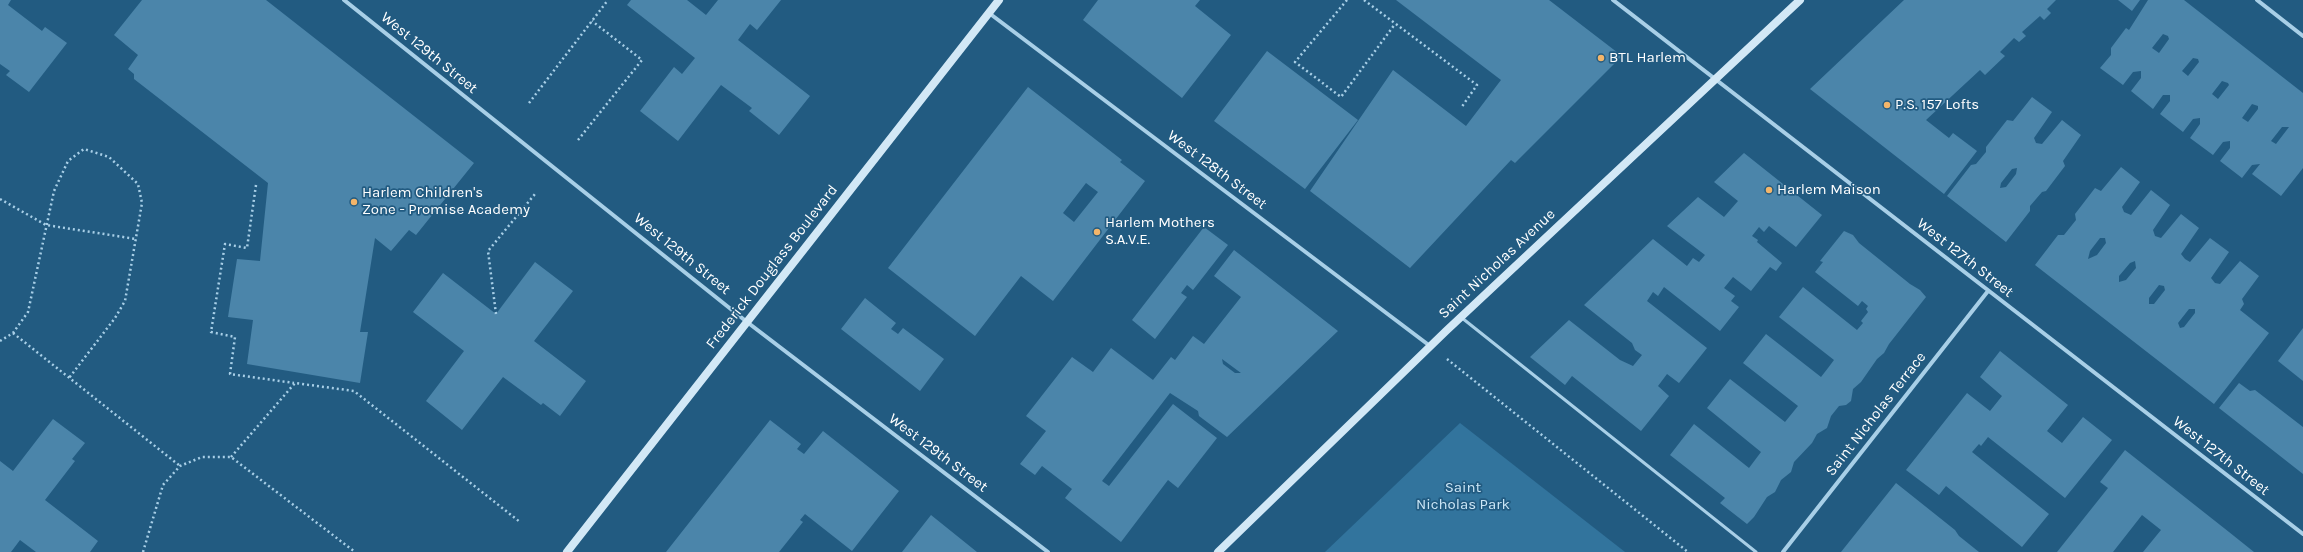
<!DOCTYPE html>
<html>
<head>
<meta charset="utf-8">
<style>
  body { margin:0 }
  canvas { display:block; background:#225b81 }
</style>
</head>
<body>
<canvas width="2303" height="552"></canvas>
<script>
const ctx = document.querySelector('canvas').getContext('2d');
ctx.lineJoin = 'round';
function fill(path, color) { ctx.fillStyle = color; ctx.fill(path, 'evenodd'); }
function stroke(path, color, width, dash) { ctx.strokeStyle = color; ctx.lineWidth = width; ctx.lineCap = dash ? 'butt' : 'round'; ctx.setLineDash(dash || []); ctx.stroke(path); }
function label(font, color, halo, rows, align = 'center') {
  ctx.font = font + ' Karla,sans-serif'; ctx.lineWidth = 3.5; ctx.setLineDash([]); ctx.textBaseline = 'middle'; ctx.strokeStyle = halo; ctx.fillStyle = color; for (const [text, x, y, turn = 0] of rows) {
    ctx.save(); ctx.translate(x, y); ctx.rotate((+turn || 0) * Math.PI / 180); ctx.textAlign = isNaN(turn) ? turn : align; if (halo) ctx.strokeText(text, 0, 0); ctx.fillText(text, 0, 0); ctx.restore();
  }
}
fill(new Path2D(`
  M1460,423L1625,552H1325Z`), '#32749d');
fill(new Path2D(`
  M0,0H11L8,5L42,31L45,27L67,43L29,92L6,75L10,71L0,64Z
  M142,0H266L474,163L416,235L409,230L391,251L375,238L360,332H368L360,383L247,364L253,320L228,317L237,259L260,261L268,183L134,79V74L128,69L138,55L114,35Z
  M631,0H687L706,15L718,0H781L757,30L750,24L738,40L810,96L779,135L749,111L752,108L721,85L678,141L640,111L674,67L682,74L695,58L627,5Z
  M1098,0H1200L1195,6L1231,35L1182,98L1083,20Z
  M1396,0H1549L1622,56L1515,163L1511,160L1410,268L1310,191L1393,70L1466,126L1501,80Z
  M1904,0H2056L2047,9L2051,13L2044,20L2040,16L2022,32L2026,36L2019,42L2014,38L2000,52L2005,56L1985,75L1980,70L1926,120L1949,138L1953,133L1977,151L1944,194L1810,89Z
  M2118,0H2140L2132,11Z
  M2148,0H2184L2303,93V168L2281,196L2252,174L2260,164L2252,165L2242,178L2220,161L2230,148V141L2223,142L2213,155L2190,138L2200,124V118L2193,119L2183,132L2160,114L2170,101V95H2163L2153,109L2131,91L2141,78V71L2133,72L2123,85L2100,68L2111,55V48L2126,28L2129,30ZM2163,34L2168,36L2169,39L2159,53L2152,48ZM2193,58L2198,59L2199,62L2188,76L2182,71ZM2222,81L2228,83L2229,85L2218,99L2212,94ZM2252,104L2258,106V109L2248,122L2242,118ZM2282,127H2289L2276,144L2271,141Z
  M1267,51L1358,120L1305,189L1214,121Z
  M1028,87L1122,160L1120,162L1145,181L1053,301L1021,276L975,336L888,268ZM1086,183L1098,192L1074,222L1063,213Z
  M2032,97L2052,112L2034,138L2036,143L2042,144L2062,120L2081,135L2063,161L2065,166L2046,191L2042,192L2030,206V211L2006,242L1947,196L1971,165L1976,164L1986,152V147L2007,120L2013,121ZM2017,168L2016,174L2006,187L2000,188L2001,183L2012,169Z
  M1744,153L1822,215L1796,247L1769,226L1764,232L1759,227L1752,236L1758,240L1757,242L1782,263L1776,271L1770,267L1751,291L1733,277L1724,288L1735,296L1731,301L1739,307L1720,331L1664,287L1658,296L1653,292L1647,301L1707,348L1679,383L1667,374L1658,386L1669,396L1641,431L1572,376L1565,385L1530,357L1569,320L1620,360L1633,366L1642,355L1635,350L1632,343L1584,305L1653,239L1687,266L1693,258L1699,262L1705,255L1667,226L1698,197L1724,217L1738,201L1714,182Z
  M2121,167L2140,182L2122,207L2124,212L2131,215L2151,190L2170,205L2153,230L2155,236L2161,238L2181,214L2199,228L2181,254L2185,259L2190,262L2210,238L2229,252L2211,278L2215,283L2220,284L2240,261L2259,276L2242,299L2244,304L2240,310L2269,333L2214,404L2035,265L2058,235H2064L2076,220L2075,214L2095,188L2101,191ZM2100,238H2105L2106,243L2097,255L2088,259L2090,251ZM2135,261L2136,268L2126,280L2119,282V276L2130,263ZM2159,285L2164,286L2165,290L2154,304H2149V298ZM2189,309H2195V313L2184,327L2180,328L2178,323Z
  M1204,227L1228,245L1193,290L1187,285L1181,293L1187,297L1155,339L1132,320Z
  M1844,231L1853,235L1859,243L1910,284L1920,290L1926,297L1889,344L1884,353L1877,359L1861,382L1853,389L1851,401L1846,405L1839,406L1831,416L1827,428L1817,434L1812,443L1794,462L1791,472L1781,480L1775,492L1767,497L1754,517L1747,524L1720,503L1725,498L1670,455L1694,424L1749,468L1761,452L1707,408L1730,379L1785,422L1798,406L1743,363L1766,334L1821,377L1828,368L1834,360L1779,317L1803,287L1857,330L1863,323L1861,321L1868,312L1866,309L1868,306L1862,301L1858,306L1815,272L1823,262L1820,261Z
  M1234,250L1338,331L1227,437L1199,416L1198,411L1170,393L1102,481L1109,486L1173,404L1217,438L1178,488L1168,480L1121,542L1065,498L1072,489L1042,466L1035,475L1020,464L1046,431L1026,416L1072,357L1093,372L1111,348L1153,380L1171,357L1175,360L1193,336L1204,344L1241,297L1214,276ZM1222,359L1241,373H1235L1223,364Z
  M535,262L573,291L534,341L586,381L560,416L543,403L541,405L503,377L462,430L426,401L464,351L413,312L443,273L496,314Z
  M865,298L896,323L891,329L898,334L903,328L944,359L920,391L841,329Z
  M2303,328V381L2278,361Z
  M2000,351L2068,405L2047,431L2062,443L2083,417L2112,440L2065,498L1988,437L1981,446L1979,444L1972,452L2049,514L2022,547L1946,486L1939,495L1906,470L1967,393L1990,411L2002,396L1980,377Z
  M2239,383L2250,391L2255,390L2303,427V474L2219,408Z
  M53,419L85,443L72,459L75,461L45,500L98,541L90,552H36L20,540L11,552H0V461L13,471Z
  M770,420L801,444L797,449L804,454L823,431L899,491L852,551L805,514L800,520L803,522L779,552H666Z
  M2125,450L2229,532L2254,552H2143L2161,530L2142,515L2113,552H2057L2108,488L2100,482Z
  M1896,483L1955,530L1959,536L1979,552H1841Z
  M931,515L977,552H902Z`), '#4b85aa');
stroke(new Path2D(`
  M1347,0L1295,62L1341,97L1395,24
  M1364,0L1477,85L1461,108
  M529,103L608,0
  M578,140L642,60L592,21
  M256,185L247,248L225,244L211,332L235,337L230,374L294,383
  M0,199L46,225L136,239
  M496,314L488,251L535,194
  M13,333L180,466
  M0,341L13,333L28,312L54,191L68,161L84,149L109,157L138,184L142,203L125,301L115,318L69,378
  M1447,359L1688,552
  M231,457L295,383L354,391L520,522
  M143,552L163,485L180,466L202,457H231L355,552`), '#a8cfe7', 2.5, [2, 3]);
stroke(new Path2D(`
  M1462,318L1756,552`), '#a8cfe7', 3);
stroke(new Path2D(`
  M344,0L747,322L1048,552
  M1613,0L2303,534
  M2257,0L2303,36
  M989,13L1430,346
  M1783,552L1988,291`), '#a8cfe7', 4);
stroke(new Path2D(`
  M567,552L999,0
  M1218,552L1446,331L1800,0`), '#d2e8f6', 8);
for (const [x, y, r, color] of [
  [1601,58,4,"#f3b56a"],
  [1887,105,4,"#f3b56a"],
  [1769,190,4,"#f3b56a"],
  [354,202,4,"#f3b56a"],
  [1097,232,4,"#f3b56a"]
]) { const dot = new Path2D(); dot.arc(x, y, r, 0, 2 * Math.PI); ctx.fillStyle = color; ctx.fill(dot); stroke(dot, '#225b81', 1.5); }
label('15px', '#fff', '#225b81', [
  ["West 129th Street",429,53,39],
  ["West 128th Street",1217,170,37],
  ["West 129th Street",682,254,39],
  ["West 127th Street",1965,258,38],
  ["Saint Nicholas Avenue",1497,264,-43],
  ["Frederick Douglass Boulevard",772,267,-52],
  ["Saint Nicholas Terrace",1876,414,-52],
  ["West 129th Street",938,453,37],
  ["West 127th Street",2221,456,38]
]);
label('15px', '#fff', '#225b81', [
  ["BTL Harlem",1609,58],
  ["P.S. 157 Lofts",1895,105],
  ["Harlem Maison",1777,190],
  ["Harlem Children's",362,193],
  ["Zone - Promise Academy",362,210],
  ["Harlem Mothers",1105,223],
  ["S.A.V.E.",1105,240]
], 'left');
label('15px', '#cce6f6', '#225b81', [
  ["Saint",1463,488],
  ["Nicholas Park",1463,505]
]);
</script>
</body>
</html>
